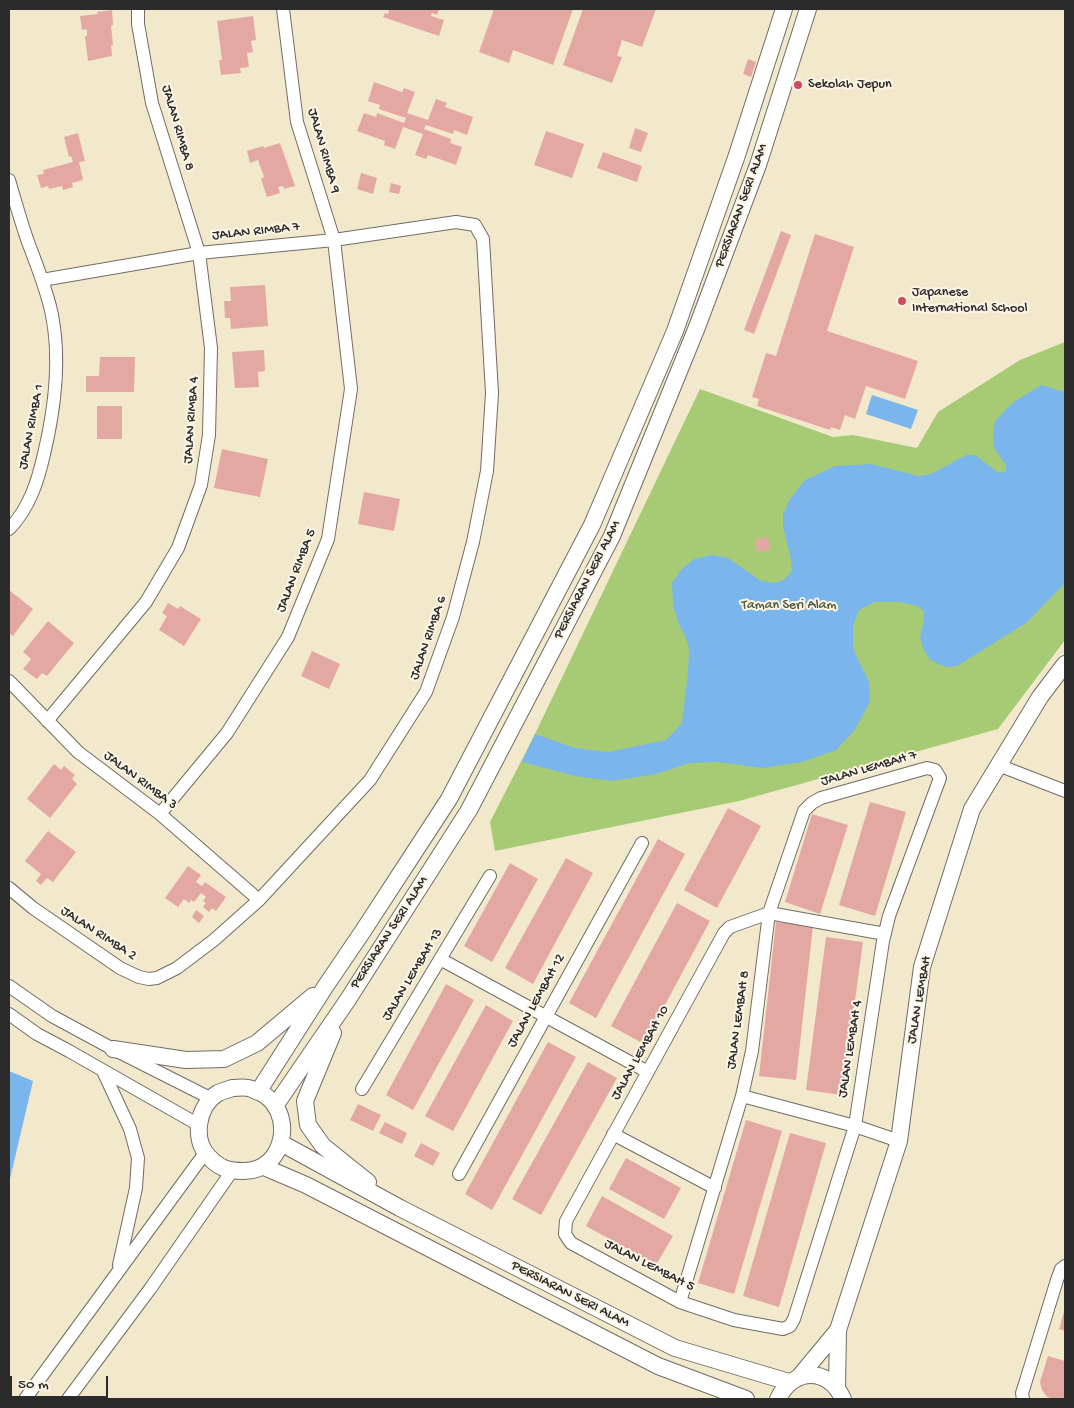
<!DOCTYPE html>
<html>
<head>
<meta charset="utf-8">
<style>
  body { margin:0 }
  #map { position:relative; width:1074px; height:1408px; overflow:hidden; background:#f2e8cc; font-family:"Gochi Hand",sans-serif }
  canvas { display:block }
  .frame { position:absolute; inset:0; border:10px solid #2b2b2b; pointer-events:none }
  .scale { position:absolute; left:10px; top:1376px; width:98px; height:22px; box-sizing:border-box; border:2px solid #2b2b2b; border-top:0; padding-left:6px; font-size:15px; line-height:18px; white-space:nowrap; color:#2b2b2b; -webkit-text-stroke:4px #fcf5e5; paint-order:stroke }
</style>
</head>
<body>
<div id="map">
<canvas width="1074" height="1408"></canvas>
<div class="frame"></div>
<div class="scale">50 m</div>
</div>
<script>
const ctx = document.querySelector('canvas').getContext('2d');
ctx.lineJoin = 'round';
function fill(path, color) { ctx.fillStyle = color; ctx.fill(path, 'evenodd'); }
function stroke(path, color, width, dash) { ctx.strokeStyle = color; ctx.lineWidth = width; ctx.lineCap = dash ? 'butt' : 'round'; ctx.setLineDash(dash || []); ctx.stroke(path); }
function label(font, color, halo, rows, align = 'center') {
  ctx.font = font + ' "Gochi Hand",sans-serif'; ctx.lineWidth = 4; ctx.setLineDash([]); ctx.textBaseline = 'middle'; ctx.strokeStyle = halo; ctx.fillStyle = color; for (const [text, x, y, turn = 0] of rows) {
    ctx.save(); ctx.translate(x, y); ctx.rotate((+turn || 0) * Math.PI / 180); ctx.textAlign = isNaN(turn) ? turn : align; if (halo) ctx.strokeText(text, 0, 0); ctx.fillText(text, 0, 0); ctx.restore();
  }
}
fill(new Path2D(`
  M1065,342V640L998,729L739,801L495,851L490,822L535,734L700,389L833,437L853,435L917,448L938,412L1020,360Z`), '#a7cb75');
fill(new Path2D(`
  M1041,385L1065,392V583L1026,623L957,666L945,667L930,660L923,648L920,638L923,624L924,612L918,606L899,602H875L859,610L853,626V649L869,682L870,702L854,731L836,750L802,762L762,768L718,762L690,763L656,774L612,781L575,776L522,762L535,734L575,748L608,752L666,740L682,723L688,672L689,650L687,641L678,622L673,605L672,583L681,570L694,559L713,555L728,558L761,581L776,583L785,579L792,571L791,560L783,526V514L790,499L805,480L835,466L871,464L919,476L931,474L966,455H975L999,473L1006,471V465L994,448L993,434L995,421L1012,403Z
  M872,395L918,410L911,429L866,414Z
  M9,1071L33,1081L9,1183Z`), '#7ab6ec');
fill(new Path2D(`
  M389,9H439L437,15L432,13L431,16L444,20L439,36L383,17L385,13L388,14Z
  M494,9H573L553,65L513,50L509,63L479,52Z
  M583,9H656L642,47L622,40L617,56L622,57L612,83L563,65Z
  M112,10L113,25L111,26L113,45H111L112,56L88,61L85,36H87V29L82,30L80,16L98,14L97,12Z
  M253,16L256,40L251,41L253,52L247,53L249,67L240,68L241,73L221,75L219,60H222L217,21Z
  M748,59L756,62L751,77L743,74Z
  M374,82L402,92L404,88L415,92L407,113L428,120L436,99L447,103L445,107L473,117L467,135L454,130L453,134L426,125L424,129L451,139L450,143L462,147L456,165L428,155L426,159L415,155L423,134L403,127L395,149L384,145L385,141L357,131L364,113L376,117L377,113L404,123L406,118L379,109L380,105L368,101Z
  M635,128L648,133L641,152L629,148Z
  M546,131L584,144L572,178L534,165Z
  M78,133L85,161L79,162L83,180L72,183L73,187L63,190L62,186L49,189L48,186L41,188L37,175L44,174L43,170L73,162L71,156L69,157L64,137Z
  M280,143L295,186L284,189L283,186L278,187L280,193L267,197L261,179L264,177L258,160L250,163L247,151L263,146L264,148Z
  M603,152L642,166L637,182L597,168Z
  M361,173L377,178L373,194L357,189Z
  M391,183L401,186L399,194L389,192Z
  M781,231L791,235L754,334L744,330Z
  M815,234L854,247L827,331L918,361L905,399L866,386L855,419L845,415L840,430L831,427L830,430L757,406L759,399L752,397L766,353L776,356Z
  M265,285L268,326L231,329L230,318H225L224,301H231L230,287Z
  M264,350L265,371L258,372L259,387L235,388L232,352Z
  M100,357H135L134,392H86V376H99Z
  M97,406H122V439H97Z
  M222,449L268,459L260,497L214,488Z
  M364,492L400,499L394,531L358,524Z
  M768,537L770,550L757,552L755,539Z
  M9,590L33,609L13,636L9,633Z
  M168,603L178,609L180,606L201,619L184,646L159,630L167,616L162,613Z
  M48,621L74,643L47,676L42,673L37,679L23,669L31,659L23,652Z
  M312,651L340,664L329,689L301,676Z
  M54,764L61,770L64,766L75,775L72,779L77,784L50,818L27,799Z
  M870,802L906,812L875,916L839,905Z
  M728,808L761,826L717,908L684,890Z
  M812,814L848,825L820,914L785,902Z
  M48,831L76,852L53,882L47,878L41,885L36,881L41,874L25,861Z
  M658,839L685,854L596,1018L569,1003Z
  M566,858L593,873L533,984L505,968Z
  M510,863L538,879L492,962L464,946Z
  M188,866L201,875L196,882L202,886L205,882L226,897L216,911L212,908L209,912L203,907L206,903L203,901L206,897L201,893L194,902L191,900L189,903L184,899L178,907L165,898Z
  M677,903L710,921L644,1044L611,1026Z
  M196,910L204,916L199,923L192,917Z
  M776,922L813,926L796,1080L759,1076Z
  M826,937L863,942L842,1095L806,1090Z
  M446,984L474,1000L413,1110L386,1095Z
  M486,1005L513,1021L453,1131L425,1116Z
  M548,1042L576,1057L492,1210L465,1194Z
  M588,1062L617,1078L541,1215L512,1199Z
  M358,1104L381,1115L373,1131L350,1120Z
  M746,1120L782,1131L734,1294L698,1283Z
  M385,1122L407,1133L402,1144L379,1133Z
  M790,1133L826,1143L779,1307L743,1296Z
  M421,1143L440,1153L433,1166L414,1156Z
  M626,1158L681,1188L664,1219L609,1189Z
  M602,1196L673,1236L656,1265L586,1226Z
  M1065,1308V1331L1059,1329Z
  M1048,1356L1065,1361V1399H1054L1047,1397L1042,1390L1040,1382Z`), '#e4a8a3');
const minor = new Path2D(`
  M9,180C15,201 21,222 28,242C37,266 47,290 52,315C61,361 55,408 44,454C38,481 29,509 9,529
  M9,681L78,752L160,814L259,900
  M47,721L146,602L178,548L201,485L209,435L211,348L199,253L152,103L138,24V9
  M998,765L1065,791
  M160,814L227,733L288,637L328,539L351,389L334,240L297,122L283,9
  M9,888L33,908L120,968L139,977L149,979L157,978L177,968L214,940L259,900L370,780L426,692L453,617L473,542L487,471L492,393L483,239L475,225L456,222L334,240L199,253L42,280
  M440,959L648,1072
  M9,986L52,1016L113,1049L212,1099
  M9,1014L37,1034L69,1051L199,1125
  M103,1071L130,1129L138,1158L136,1188L119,1265
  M362,1089L490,876
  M742,1096L855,1126L899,1141
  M613,1134L715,1188
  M459,1174L642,843
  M680,1302L742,1096L752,1051L769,913L804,811L812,803L821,798L927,768L935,770L940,778L889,916L883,941L855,1126L794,1319L790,1326L783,1329L734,1320L680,1302L571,1243L565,1234L566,1221L724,933L730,927L769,913L885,934
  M25,1399L205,1153
  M68,1399L150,1289L232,1171
  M1023,1399L1022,1393L1024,1387L1057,1280L1061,1269L1065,1266`);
const tertiary = new Path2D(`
  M333,1033L305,1101L308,1125L323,1146L368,1182
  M113,1049L186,1060L224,1059L257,1043L313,996
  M232,1088C237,1088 243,1087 248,1088C251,1088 255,1091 259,1092C296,1108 287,1172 243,1171C228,1171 219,1168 209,1157C192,1140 197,1106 218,1093C222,1091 228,1090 232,1088Z
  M258,1092L325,987L363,931L449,799L592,525L675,331L736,158L784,9
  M275,1106L347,1001L469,810L612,536L697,327L758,165L808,9
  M281,1143L400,1208L675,1348L789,1382
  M264,1167L306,1185L658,1366L746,1399
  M799,1377L838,1330
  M837,1388L838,1330L899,1141L922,967L972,809L1040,697L1065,664
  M778,1399C793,1367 829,1367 843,1399`);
stroke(minor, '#716d63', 14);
stroke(tertiary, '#716d63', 18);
stroke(minor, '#fff', 12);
stroke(tertiary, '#fff', 16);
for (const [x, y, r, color] of [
  [798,85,5,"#d1495b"],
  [902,301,5,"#d1495b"]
]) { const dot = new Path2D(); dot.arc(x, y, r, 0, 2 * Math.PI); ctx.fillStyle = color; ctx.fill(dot); stroke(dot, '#fcf5e5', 2); }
label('14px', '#2b2b2b', '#fcf5e5', [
  ["Sekolah Jepun",808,85],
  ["Japanese",912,293],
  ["International School",912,309]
], 'left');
label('14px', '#2b2b2b', '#fcf5e5', [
  ["JALAN RIMBA 8",177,128,74],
  ["JALAN RIMBA 9",323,151,74],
  ["PERSIARAN SERI ALAM",742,206,-70],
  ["JALAN RIMBA 7",256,232,-6],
  ["JALAN RIMBA 4",192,420,-86],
  ["JALAN RIMBA 1",32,427,-79],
  ["JALAN RIMBA 5",297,571,-69],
  ["PERSIARAN SERI ALAM",588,580,-63],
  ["JALAN RIMBA 6",429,638,-71],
  ["JALAN LEMBAH 7",869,769,-16],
  ["JALAN RIMBA 3",140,781,37],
  ["PERSIARAN SERI ALAM",390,933,-57],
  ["JALAN RIMBA 2",98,934,33],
  ["JALAN LEMBAH 13",413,975,-59],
  ["JALAN LEMBAH",920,1000,-80],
  ["JALAN LEMBAH 12",537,1001,-61],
  ["JALAN LEMBAH 8",739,1020,-82],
  ["JALAN LEMBAH 4",851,1049,-81],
  ["JALAN LEMBAH 10",641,1053,-61],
  ["JALAN LEMBAH 5",649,1266,27],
  ["PERSIARAN SERI ALAM",570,1295,27]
]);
label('14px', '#505b41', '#fcf5e5', [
  ["Taman Seri Alam",789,606]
]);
</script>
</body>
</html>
